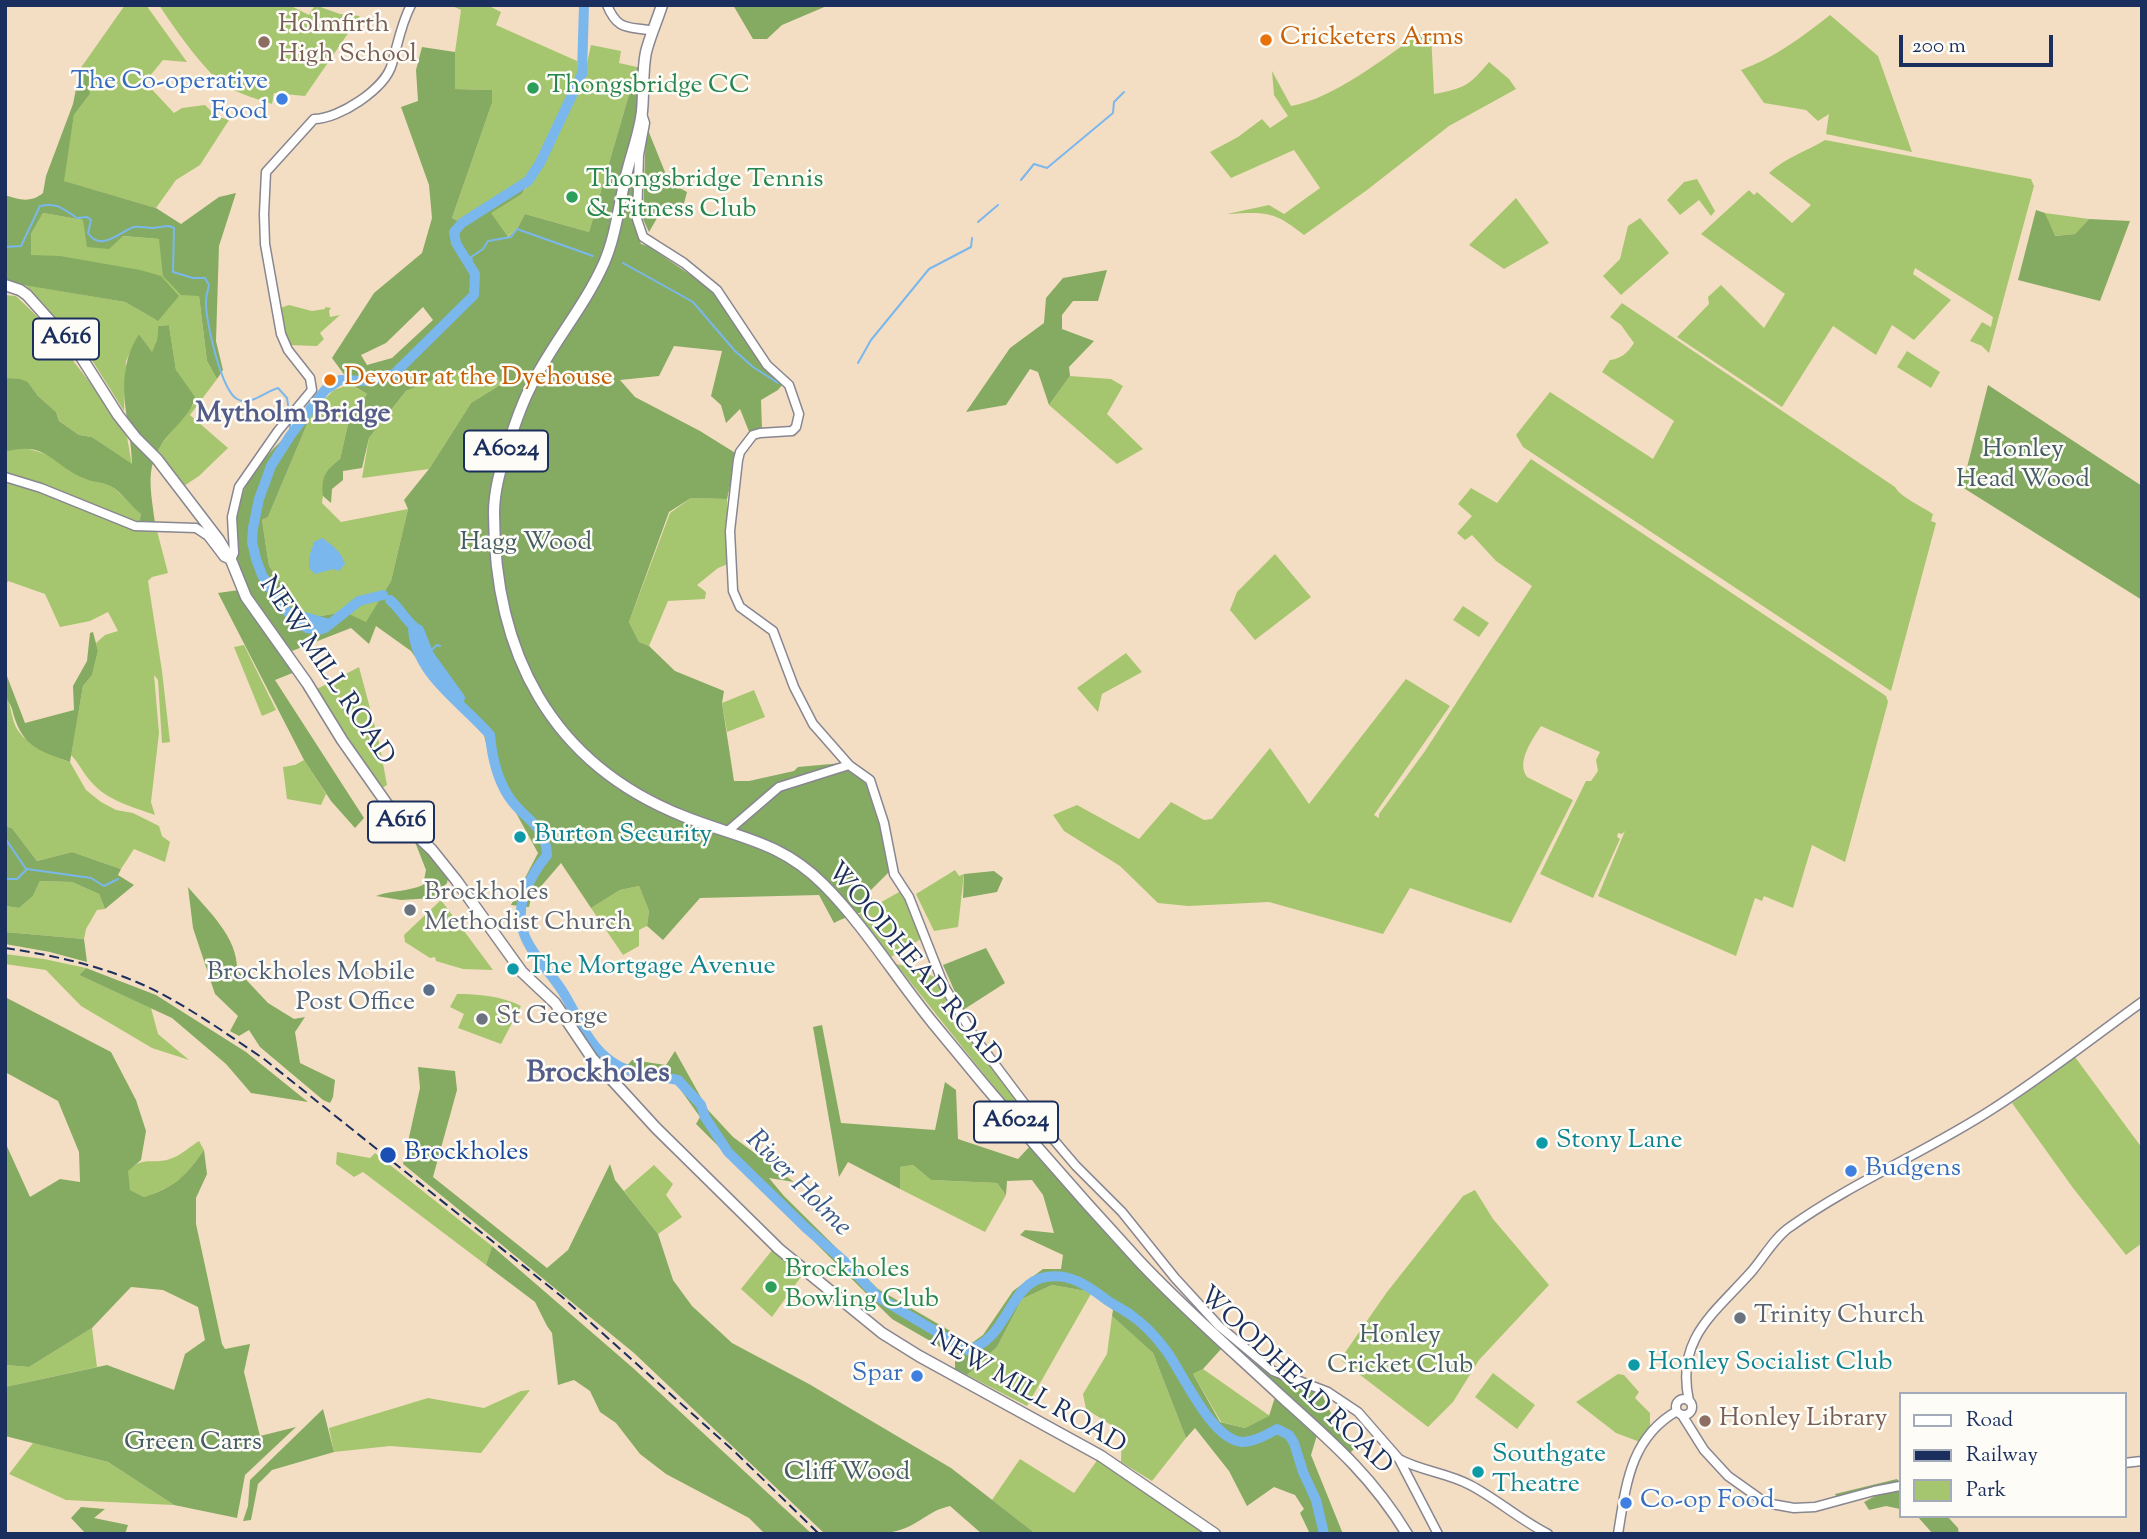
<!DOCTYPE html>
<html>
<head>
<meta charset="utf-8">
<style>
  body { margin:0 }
  #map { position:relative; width:2147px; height:1539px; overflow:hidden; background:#f4dec3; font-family:"Sorts Mill Goudy",serif }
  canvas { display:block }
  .frame { position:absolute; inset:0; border:7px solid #1b2f5e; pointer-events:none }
  .legend { position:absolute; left:1899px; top:1392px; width:228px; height:126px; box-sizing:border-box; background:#fdfcf7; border:2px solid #a3aaba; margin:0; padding:9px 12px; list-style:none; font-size:21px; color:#1b2f5e }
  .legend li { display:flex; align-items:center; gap:14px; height:35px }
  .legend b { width:35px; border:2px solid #a3aaba }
  .scale { position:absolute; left:1899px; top:35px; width:154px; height:32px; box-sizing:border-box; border:4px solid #1b2f5e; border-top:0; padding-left:9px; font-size:21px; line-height:24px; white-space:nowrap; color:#1b2f5e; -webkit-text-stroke:5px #fdfcf7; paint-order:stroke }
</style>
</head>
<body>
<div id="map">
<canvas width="2147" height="1539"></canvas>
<div class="frame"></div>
<ul class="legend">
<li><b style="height:9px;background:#fff"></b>Road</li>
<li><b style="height:9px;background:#1b2f5e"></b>Railway</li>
<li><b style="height:19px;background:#a5c66e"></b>Park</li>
</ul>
<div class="scale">200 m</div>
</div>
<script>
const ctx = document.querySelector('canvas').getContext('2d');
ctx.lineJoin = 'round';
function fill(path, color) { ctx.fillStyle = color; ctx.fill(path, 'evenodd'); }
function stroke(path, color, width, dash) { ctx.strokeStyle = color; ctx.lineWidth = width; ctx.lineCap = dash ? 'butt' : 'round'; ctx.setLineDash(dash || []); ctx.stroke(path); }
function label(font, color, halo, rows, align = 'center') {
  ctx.font = font + ' "Sorts Mill Goudy",serif'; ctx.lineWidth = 5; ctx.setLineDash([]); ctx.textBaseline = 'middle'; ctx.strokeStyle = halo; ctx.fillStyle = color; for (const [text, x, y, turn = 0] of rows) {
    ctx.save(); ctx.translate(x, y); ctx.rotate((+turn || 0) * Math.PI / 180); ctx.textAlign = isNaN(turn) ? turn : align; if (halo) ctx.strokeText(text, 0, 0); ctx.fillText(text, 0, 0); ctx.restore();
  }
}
fill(new Path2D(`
  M125,5H146L187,62L163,60L145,82L174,113L182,108L205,105L216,116L229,120L200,165L176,180L156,208L63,181L74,115L90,94L89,77L80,69Z
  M159,5H289L309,15L315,5L340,14L360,16L305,96L274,93L272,104C257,99 240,94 226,86C207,75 172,25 159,5Z
  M450,5H487L501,12L496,25L577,61V78L567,102L537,163L527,179L458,221L452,218L492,103V90L454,89L455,52L461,10Z
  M1830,15L1878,56L1912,152L1826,134L1829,114L1818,121L1806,110L1764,103L1741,70C1774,58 1802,37 1830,15Z
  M1421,33L1424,36L1431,33L1434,94C1465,88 1469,86 1489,62L1509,79L1516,89L1449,126L1367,190L1304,235C1273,210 1265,212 1227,214L1269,205L1284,214L1320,188L1294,150L1231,178L1210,152L1238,137L1262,119L1270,128L1288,116L1274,95L1272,71L1291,106C1333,99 1385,57 1421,33Z
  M591,45L621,51L619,63L637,67L589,232L525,214L517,229L507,237L490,213L522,194L542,165L584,77Z
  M1825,140L2031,179L2034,186L1989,353L1982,346L1970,341L1982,322L1991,327L1993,317L1915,268L1913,274L1951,300L1914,340L1892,325L1876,355L1833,326L1782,407L1677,337L1709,304L1708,297L1721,285L1764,328L1785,294L1701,234L1749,190L1754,195L1757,192L1792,223L1811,205L1769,173C1785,158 1807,151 1825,140Z
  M1697,179L1715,211L1711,216L1699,200L1680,215L1667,200L1684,182Z
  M1516,198L1549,243L1504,269L1469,245Z
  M43,213L83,220L122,236L159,239L199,296L207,361L217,379L190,415L228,448L199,476L184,486L157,450L195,402L176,370L169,325L158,326L157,340L152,353L139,334L126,361L124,411L85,349L25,285L125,302L158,321L60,256H31V234Z
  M2045,213L2089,219L2075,234L2054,236Z
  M1640,218L1669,253L1621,295L1603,276L1620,259L1628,226Z
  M5,295L16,296L44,323L91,384L127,437L132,465L92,437L79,435L59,421L56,412L38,396L28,382L5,378Z
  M1622,303L1895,487C1900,497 1923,507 1933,514L1931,521L1936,523L1891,691L1523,447L1516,435L1550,392L1653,459L1674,421L1602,372L1610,360C1620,359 1628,353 1634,343L1621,325L1610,317Z
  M289,305L312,311L325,309V307L331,308L329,311L330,317L340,315L320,333L324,339L317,346L288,345L280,308Z
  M1907,351L1940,372L1931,388L1897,367Z
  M457,370L499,377L500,385L471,403L429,469L362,478L369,438L406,391Z
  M1070,376L1111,379L1123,386L1107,414L1143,449L1117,464L1049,405Z
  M351,384L367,394L349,420L340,459C319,474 326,482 322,503L341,522L408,509L391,581L366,623L345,612L308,618L269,566L262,520L268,517L313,410L334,390Z
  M22,447L49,455L85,479L104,482L113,487L141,514L139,522L13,474L5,473V452Z
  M1531,459L1886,696L1888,702L1845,862L1812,845L1793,908L1764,896L1762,901L1755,898L1736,956L1598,896L1625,831L1622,834L1618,833L1617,837L1620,839L1593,898L1540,874L1586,781H1591L1598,771L1596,760L1600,752L1541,726C1532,740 1516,762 1527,777L1573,800L1511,923L1410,888L1383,934L1269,902L1188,906L1158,903L1120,866L1064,831L1053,815L1077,805L1139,839L1171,802L1204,820L1212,819L1270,748L1309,804L1406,679L1450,706L1374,815L1379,818V814L1425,751L1532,586L1496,561L1472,535L1465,540L1457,533L1472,516L1458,504L1471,488L1497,503Z
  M5,480L119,522L136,531H157L168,573L152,577L148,581L162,671L170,742L162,743L158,680L154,675L159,733L151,802L155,815C130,806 104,800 87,777C81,769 78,762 71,755L83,686L92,675L98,651L96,643L105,635L118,631L108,612L90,621L60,627L45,594L8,581L5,586Z
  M691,498L727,499L728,564L718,568L697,585L706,592L705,599L668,601L649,646L639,642L629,622L670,513Z
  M1275,554L1311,597L1255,640L1230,610L1237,592Z
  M1463,606L1489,623L1479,637L1453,620Z
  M244,645L276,710L262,716L234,647Z
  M1126,653L1142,672L1102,694L1098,712L1077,688Z
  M359,667L379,742L387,785L382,788L349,743L317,689Z
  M754,690L765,717L727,732L722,703Z
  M5,694C11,704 11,715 15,725C23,744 52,756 70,762L86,790L101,802L116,810L133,813L159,826L162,836L170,842L165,862L134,849L121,869L72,852L37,861L12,828L5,826Z
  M304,760L326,794L321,805L287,799L283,767L295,765Z
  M955,870L959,876L964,874L958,927L934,931L916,894Z
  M40,881L72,882L99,894L105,909L97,910L86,929L84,939L5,932V906L19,908L33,896Z
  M639,886L649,911L647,926L639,930V946L623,955L591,908L620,890Z
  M901,891L907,899L921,939L891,957L858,915Z
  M441,900L493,970L463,969L436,961L435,957L430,958L405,942L404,935Z
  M5,954L44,959L86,968L79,975L151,1008L158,1034L189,1060L152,1048L81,1006L46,970L5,964Z
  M896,964L915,968L939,979C945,1012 984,1057 1004,1085C1018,1103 1026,1110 1030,1132Z
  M457,994C478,994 502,996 521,1006L501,1044L458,1028L464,1014L450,1007Z
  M2075,1057L2142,1148V1243L2126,1255L2073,1188L2012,1103Z
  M199,1141L204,1150C184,1178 176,1186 144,1197L129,1190L127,1171C144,1155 152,1165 170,1159C180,1156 191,1146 199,1141Z
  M337,1152L370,1158L375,1153L492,1246L486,1265L363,1172L354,1177L336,1164Z
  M654,1165L673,1184L666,1195L682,1217L658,1234L624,1191Z
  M913,1165L931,1180L997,1183L1006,1195L985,1232L900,1189V1167Z
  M1475,1190L1493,1219L1549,1285L1479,1360L1453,1402L1428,1427L1342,1361L1344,1354L1387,1292L1463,1196Z
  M773,1249L803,1274L772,1317L741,1289Z
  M1052,1285L1092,1292L1027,1406L967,1375L997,1347L1022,1299Z
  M1112,1316L1153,1353L1186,1438L1152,1481L1121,1462L1122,1432L1086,1409L1083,1394L1107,1354Z
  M92,1328L97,1367L5,1387V1365L29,1367Z
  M1203,1369L1270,1416L1245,1428L1221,1422L1193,1374Z
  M1493,1373L1535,1405L1517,1429L1475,1397Z
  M1618,1374L1624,1375L1639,1392L1635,1398L1650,1413V1426L1640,1442L1616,1433L1576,1402Z
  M530,1390L481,1453L390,1446L334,1452L329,1428L428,1398L484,1408L521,1391Z
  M33,1443L108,1462L174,1505L66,1500L9,1474Z
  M1020,1459L1074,1493L1098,1459L1206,1534H1036L992,1500Z`), '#a5c66e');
fill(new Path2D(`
  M733,5H829L782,25L767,39H753Z
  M422,47L455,52V89L492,90V103L452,218L458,221L526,179L535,172L522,194L491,213L508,237L517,229L525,214L589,232L637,67H640L637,112L630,145L637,148L632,218L641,244L648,246L717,293L782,382L780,383L783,384L778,390L761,400L762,430L750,434L740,409L726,423L721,405L711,396L722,351L674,346L659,376L620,380L635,397L700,431L737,454L727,499L691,498L669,512L629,622L639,642L649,646L675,671L724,691L722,703L734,781H749L794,771L798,767L842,763C850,770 860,777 867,785C884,808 885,844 889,872L871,890L873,907C860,914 847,916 834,923L819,895L700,898L663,940L647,926L649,911L639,886L620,890L591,908L561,863L531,898L529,907L511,905L538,853L493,771L484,735L428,675L411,651L376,626L369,644L351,628L292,651C278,633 261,615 249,595C240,579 238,562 236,543C231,478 272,452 313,410L268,517L262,520L269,566L308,618L345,612L366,622L391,581L408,509L404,500L429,469L471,403L500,385L499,377L457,370L406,391L369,438L362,468L343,471V480L332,489L331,503L323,496C321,478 325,470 340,459L349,420L367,394L351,384L332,358L374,293L422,253L432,218L429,185L401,107L418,101L416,70ZM423,307L433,320L392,358L367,365L361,355L386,343Z
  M80,69L89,77L90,94L74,115L64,181L156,208L181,224L219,197L236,193L219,246L216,341L223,370L217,379L207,361L199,296L181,295L163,276L159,239L123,236L109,249L87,247L83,220L43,213L31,234V255L60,256L140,270L161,276L179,296L158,321L125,302L5,282V195C19,200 31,203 43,193L46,176L73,104Z
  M646,125L669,182L687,192L683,207L660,213L649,232L643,219Z
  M2036,210L2045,213L2055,236L2075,234L2089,219L2130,221L2100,301L2018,280Z
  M1107,270L1098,301H1073L1062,315V329L1094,341L1069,367L1070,376L1049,405L1038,372L1030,369L1006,405L966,412L1010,348L1044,323L1046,298L1063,278Z
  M169,325L176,370L195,397C193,409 182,420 174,429C143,461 150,483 155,523L139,522L141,514C131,506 124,496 114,488C104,481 93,483 83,478C51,464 46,440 5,452V378L20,379L28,382L38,396L56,412L59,421L79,435L92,437L132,464C131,419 111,378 139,334L152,352L157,340L158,326Z
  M1988,385L2142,486V600L1962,487Z
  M239,590L295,672L275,680L364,818L355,828L331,801L304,760L218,593Z
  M93,632L98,651L92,675L83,686L70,762C36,750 21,745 12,709C10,703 6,699 5,693C4,687 5,678 5,671L25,723L74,710L73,686L87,661L90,633Z
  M5,826L12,828L37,861L72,852L121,869L118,875L134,885L105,909L99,894L72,882L40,881L33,896L19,908L5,906Z
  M415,842L424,846L449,874L447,883L433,898L401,900L376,896C392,890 407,892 423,885L426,870Z
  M994,871L1003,878L997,892L963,898L964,874Z
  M188,887C208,911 238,937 237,970L268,1003L294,1019L305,1017L295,1032L300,1063L335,1080L333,1097L330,1103L323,1100L260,1047L249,1030L239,1036L230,1031L238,1016L215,994L193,928Z
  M5,932L84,939L87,962L50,952L5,944Z
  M986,948L1005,983L963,1010L943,965Z
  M86,968L156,995L246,1052L308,1102L251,1093L226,1064L172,1018L79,975Z
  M5,997L111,1052L136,1100L146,1131L141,1160L128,1171L130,1190L144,1197C175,1187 185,1177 204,1150L207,1174L196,1198V1224L222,1344L225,1349L250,1344L244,1372L260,1436L296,1427L245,1475L237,1518L174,1505L108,1462L5,1436V1387L107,1365L174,1390L185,1354L205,1340L198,1307L163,1290L131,1287L92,1328L29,1367L5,1365V1142L30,1197L60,1179L80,1182L79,1152L58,1101L5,1072Z
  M822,1025L841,1123L935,1130L945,1082L956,1090L958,1139L1018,1159L1031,1145L1222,1348L1203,1369L1193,1374L1220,1422L1245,1428L1269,1416L1275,1397L1317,1435L1311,1455L1343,1534H1310L1300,1513L1304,1509L1295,1495L1274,1487L1247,1506L1229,1471L1195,1428L1186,1438L1153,1353L1112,1316L1113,1310L1092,1292L1052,1285L1022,1299L997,1347L967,1375L955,1369V1355L983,1335L1013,1291L1043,1269H1061L1063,1255L1020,1235L1025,1230L1054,1233L1043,1195L1032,1180L1007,1181L1006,1195L997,1183L931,1180L913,1165L900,1167V1189L848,1162L839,1177L813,1027Z
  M675,1051L708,1110L733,1137L794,1182L769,1178L784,1196L878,1289L952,1332L944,1349L892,1319L696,1124L700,1117L675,1082L625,1068L632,1060L666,1065Z
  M418,1067L455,1071L457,1090L433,1177L547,1268L568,1250L610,1164L615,1180L658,1234L673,1280L692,1306L732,1343L809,1384L951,1468L1036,1534H982L950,1506C930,1511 926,1518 910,1526C885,1538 852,1534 825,1534L634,1353L403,1164L420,1088Z
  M492,1246L633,1368L812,1534H765L749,1518L666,1474L640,1454L616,1423L600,1412L590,1391L574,1380L558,1385L552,1333L547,1326L535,1302L486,1265Z
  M1255,1363L1275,1377L1322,1395L1334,1419L1357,1446L1350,1453L1259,1371Z
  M323,1409L334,1452L272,1470L258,1484L251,1520L243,1521L248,1506L250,1480Z
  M1897,1479L1900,1483V1509L1886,1506L1869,1510L1864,1502L1877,1495L1875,1489L1838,1500L1835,1494Z
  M81,1507L105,1509L94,1518L128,1525L125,1534H86L71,1518Z
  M1917,1516H1947L1958,1528L1959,1534H1933Z`), '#84ab61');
fill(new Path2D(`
  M322,538C331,544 342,552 345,564L339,571L333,569L315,574L309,568V557L314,542Z`), '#7ab7ec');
stroke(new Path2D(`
  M1021,180L1034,164L1047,168L1113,113L1114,102L1124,92
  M978,222L998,205
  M5,247L21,246L40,206C57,202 63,209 77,218L87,217L91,220L88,233C101,253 120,231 134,227C139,226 146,228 152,228C158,228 163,226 169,226L174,228L173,272L193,278H205L209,285C208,290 206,296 206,301C205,319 221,390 237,399C249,407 266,391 278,388L287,398L289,412
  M623,263L693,302L735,351L753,367L778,383
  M475,274L471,257L483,249L488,241L511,237L517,229L593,256
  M858,363L871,340L929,269L971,247L972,238
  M290,436V421
  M428,653L437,645L440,646
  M5,838L26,869
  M5,879H17L27,869L91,878L104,886L118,879`), '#7ab7ec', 2);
stroke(new Path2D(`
  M383,595L359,601L325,628L319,630L307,628L296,622L276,598L262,575L256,559L252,542L253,528L259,499L271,466L290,436L325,390L340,380L368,381L394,374L474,295L475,274L456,243L454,232L462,223L528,181L540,163L582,74L584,5
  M390,600C400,608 409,626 419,630L429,655L460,698
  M291,613L329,624
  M413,627C414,674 463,703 490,735C492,757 497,779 509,797C523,819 546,824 547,855C538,866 530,879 525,892C509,937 541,958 563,992C578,1016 587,1045 612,1062C632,1076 655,1075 678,1080L701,1105L705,1117L728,1152L806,1228L844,1261L878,1297L967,1350C1008,1341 1008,1283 1046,1277C1069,1273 1087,1285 1104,1298C1113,1305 1123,1309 1131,1315C1144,1324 1156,1337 1165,1349C1182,1371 1211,1440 1242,1442C1254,1442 1266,1435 1277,1429L1289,1435L1294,1443L1303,1472L1316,1500L1324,1534`), '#7ab7ec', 10);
const tertiary = new Path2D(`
  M607,5C618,32 629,26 653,31
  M642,114L645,123L639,155L637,219L643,237L684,263L717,290L767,365L789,385L799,414L796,427L792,431L760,433L753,435L740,452L738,460L730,531L733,591L740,607L773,631L794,687L813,724L849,765L870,780L884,823L894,874L909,897L944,986L975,1038L1036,1119L1076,1166L1122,1212L1175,1278L1219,1326L1273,1371L1328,1392L1358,1412L1399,1459L1438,1534
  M5,477L41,488L135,526L196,528L208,536L224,557L231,560L234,553L232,517L239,487L278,431L312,390L310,378L288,350L281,334L265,244L264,214L266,172L314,119C339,119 385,89 392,64C398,43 401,24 411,5
  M729,830L779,787L849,765
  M1676 1407a8 8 0 1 1 16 0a8 8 0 1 1-16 0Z
  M1689,1401C1675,1338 1715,1313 1752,1271C1764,1257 1775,1237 1790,1227C1853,1182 1926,1152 1991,1110C2043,1077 2092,1038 2142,1002
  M1682,1415L1704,1450L1728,1476L1766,1503L1794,1508L1815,1507L1874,1491L1900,1486
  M1399,1459C1421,1471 1448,1473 1470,1485C1497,1499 1520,1520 1548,1534
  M2124,1463L2142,1461
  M1618,1534C1626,1485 1630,1438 1677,1411`);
const primary = new Path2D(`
  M662,5C657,21 650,36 646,52C642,71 644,91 642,111C640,130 633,149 628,168C619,200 617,233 604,263C584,308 550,346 529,390C520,408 514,427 508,445C501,467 494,490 494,513C494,652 550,763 683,816C737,838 779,840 823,884C865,926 896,978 933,1023C999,1104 1068,1184 1139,1261C1183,1308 1235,1353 1282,1397C1331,1441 1372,1476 1407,1534
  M5,285L20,290L27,295L78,352L118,415L136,438L157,459L219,540L231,560L246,597L307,683L342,740L394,814L432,850L456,880L522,972L555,1003L592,1058L656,1128L779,1249L882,1333L919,1356L1101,1456L1215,1534`);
stroke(tertiary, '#888690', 11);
stroke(primary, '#888690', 13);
stroke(tertiary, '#fff', 8);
stroke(primary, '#fff', 10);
stroke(new Path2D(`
  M5,948C58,956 112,968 160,993C196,1012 230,1036 264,1059L561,1296L736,1453L819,1534`), '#1b2f5e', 2, [10, 5]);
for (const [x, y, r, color] of [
  [1266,40,7,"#e8710a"],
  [264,42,7,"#8d6e63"],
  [533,88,7,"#2e9e5b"],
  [282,99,7,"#3f7fe0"],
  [572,197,7,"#2e9e5b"],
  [330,380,7,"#e8710a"],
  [520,837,7,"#0f9aa8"],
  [410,910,7,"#6b7280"],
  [513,969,7,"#0f9aa8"],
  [429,990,7,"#5c6f8a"],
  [482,1019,7,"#6b7280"],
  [1542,1143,7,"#0f9aa8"],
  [388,1155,9,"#1a4fb4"],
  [1851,1171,7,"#3f7fe0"],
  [771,1287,7,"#2e9e5b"],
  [1740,1318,7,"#6b7280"],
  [1634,1365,7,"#0f9aa8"],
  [917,1376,7,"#3f7fe0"],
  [1705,1421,7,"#8d6e63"],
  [1478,1472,7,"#0f9aa8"],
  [1626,1503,7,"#3f7fe0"]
]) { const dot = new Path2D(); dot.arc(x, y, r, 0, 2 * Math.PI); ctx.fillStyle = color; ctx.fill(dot); stroke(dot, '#fdfcf7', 2.5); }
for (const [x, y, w] of [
  [66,339,66],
  [506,451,84],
  [401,822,66],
  [1016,1122,84]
]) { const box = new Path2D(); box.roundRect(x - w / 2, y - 20.5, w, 41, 5); ctx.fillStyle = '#fdfcf7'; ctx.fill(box); stroke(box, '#1b2f5e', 2); }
label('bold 24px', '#1b2f5e', null, [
  ["A616",66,339],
  ["A6024",506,451],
  ["A616",401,822],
  ["A6024",1016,1122]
]);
label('26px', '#785e54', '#fdfcf7', [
  ["Holmfirth",278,27],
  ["High School",278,57],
  ["Honley Library",1719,1421]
], 'left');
label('26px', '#c56008', '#fdfcf7', [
  ["Cricketers Arms",1280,40],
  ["Devour at the Dyehouse",344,380]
], 'left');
label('26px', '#366cbe', '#fdfcf7', [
  ["The Co-operative",268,84],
  ["Food",268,114],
  ["Budgens",1865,1171,"left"],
  ["Spar",903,1376],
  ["Co-op Food",1640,1503,"left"]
], 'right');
label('26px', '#27864d', '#fdfcf7', [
  ["Thongsbridge CC",547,88],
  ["Thongsbridge Tennis",586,182],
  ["& Fitness Club",586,212],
  ["Brockholes",785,1272],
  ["Bowling Club",785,1302]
], 'left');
label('26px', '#445c63', '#fdfcf7', [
  ["Honley",2023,452],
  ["Head Wood",2023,482],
  ["Hagg Wood",526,545],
  ["Honley",1400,1338],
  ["Cricket Club",1400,1368],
  ["Green Carrs",193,1445],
  ["Cliff Wood",847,1475]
]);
label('26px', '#1b2f5e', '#fdfcf7', [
  ["NEW MILL ROAD",325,672,56],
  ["WOODHEAD ROAD",913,966,50],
  ["WOODHEAD ROAD",1294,1382,44],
  ["NEW MILL ROAD",1027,1394,30]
]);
label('26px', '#0d838f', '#fdfcf7', [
  ["Burton Security",534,837],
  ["The Mortgage Avenue",527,969],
  ["Stony Lane",1556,1143],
  ["Honley Socialist Club",1648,1365],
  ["Southgate",1492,1457],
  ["Theatre",1492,1487]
], 'left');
label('26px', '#5b616d', '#fdfcf7', [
  ["Brockholes",424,895],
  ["Methodist Church",424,925],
  ["St George",496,1019],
  ["Trinity Church",1754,1318]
], 'left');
label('26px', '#4e5e75', '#fdfcf7', [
  ["Brockholes Mobile",415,975],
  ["Post Office",415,1005]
], 'right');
label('26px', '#164399', '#fdfcf7', [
  ["Brockholes",404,1155]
], 'left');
label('bold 28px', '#545c8a', '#fdfcf7', [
  ["Mytholm Bridge",293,416]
]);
label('italic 28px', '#385889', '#fdfcf7', [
  ["River Holme",797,1185,45]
]);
label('bold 30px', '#545c8a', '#fdfcf7', [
  ["Brockholes",598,1076]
]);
</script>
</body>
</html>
